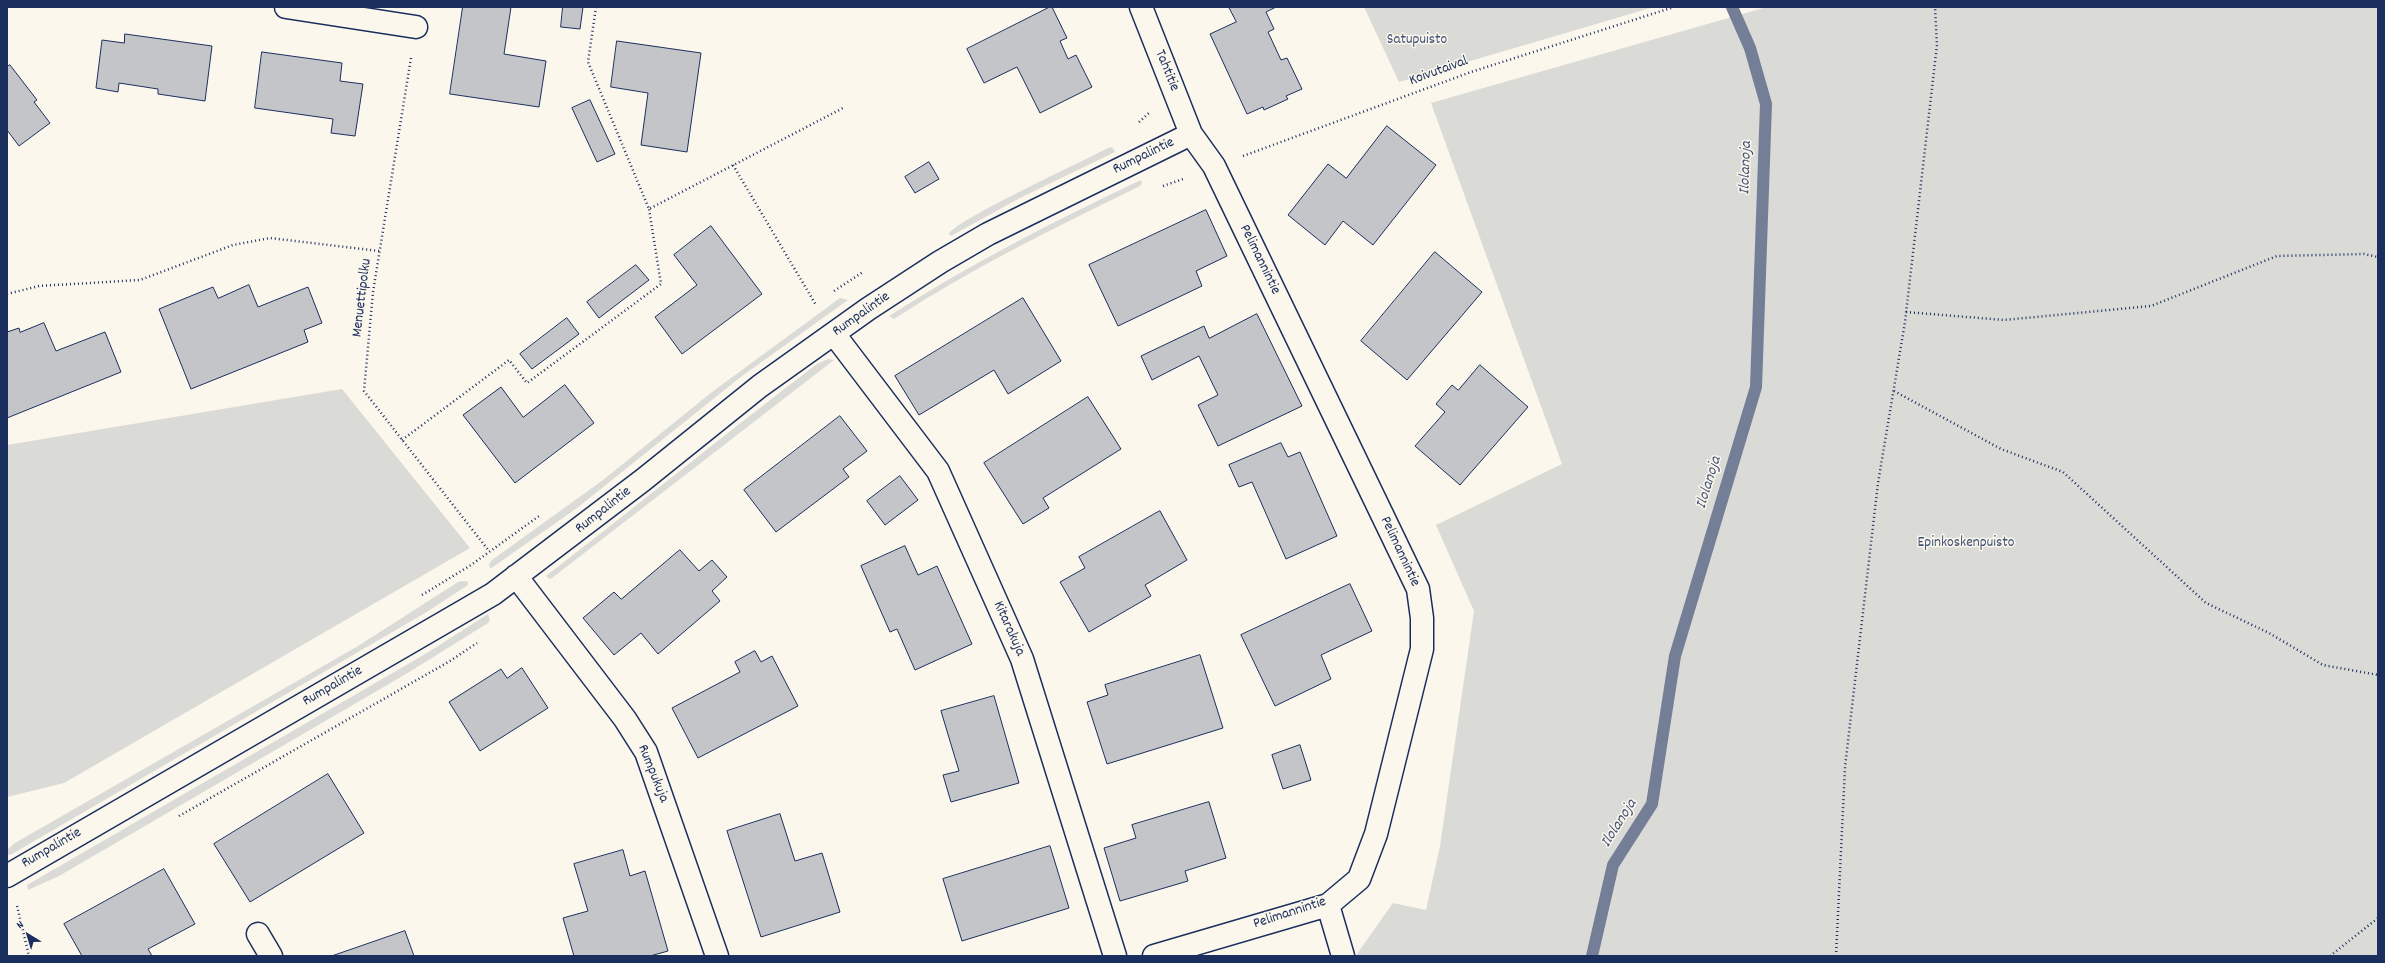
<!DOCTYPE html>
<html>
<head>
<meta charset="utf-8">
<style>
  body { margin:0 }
  #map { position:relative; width:2385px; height:963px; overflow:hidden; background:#fbf7ec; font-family:Dekko,sans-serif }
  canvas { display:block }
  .frame { position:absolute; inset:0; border:8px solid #1b2f5e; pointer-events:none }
  .north { position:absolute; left:8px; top:915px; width:40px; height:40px; -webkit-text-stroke:3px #fbf7ec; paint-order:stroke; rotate:322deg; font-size:11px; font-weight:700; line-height:16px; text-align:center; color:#1b2f5e }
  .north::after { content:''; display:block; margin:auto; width:14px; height:18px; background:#1b2f5e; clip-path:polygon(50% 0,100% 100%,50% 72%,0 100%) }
</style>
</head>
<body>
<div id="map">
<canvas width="2385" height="963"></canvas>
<div class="frame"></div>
<div class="north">N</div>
</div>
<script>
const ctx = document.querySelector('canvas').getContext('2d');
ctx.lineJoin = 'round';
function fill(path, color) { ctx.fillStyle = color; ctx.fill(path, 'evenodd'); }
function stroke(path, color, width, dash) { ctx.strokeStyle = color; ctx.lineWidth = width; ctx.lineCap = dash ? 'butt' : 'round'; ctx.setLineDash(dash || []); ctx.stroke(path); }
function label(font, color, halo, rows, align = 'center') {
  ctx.font = font + ' Dekko,sans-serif'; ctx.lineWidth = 3; ctx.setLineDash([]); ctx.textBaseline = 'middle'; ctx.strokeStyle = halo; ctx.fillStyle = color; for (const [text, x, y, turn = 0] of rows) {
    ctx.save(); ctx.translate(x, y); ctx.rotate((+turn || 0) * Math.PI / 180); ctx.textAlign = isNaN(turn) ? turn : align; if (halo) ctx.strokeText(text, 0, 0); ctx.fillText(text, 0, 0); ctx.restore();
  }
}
fill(new Path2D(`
  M1364,7H1654L1399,82Z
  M1767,7H2378V956H1358L1357,954L1393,903L1426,910L1440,846L1474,611L1436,525L1562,464L1431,103Z
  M1110,147L1113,148L1115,152L1020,198L951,236L949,234C955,220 1088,159 1110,147Z
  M1141,180L1142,183L1140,186C1056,227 972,268 894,319L889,316C970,264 1054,221 1141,180Z
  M840,298L848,300L742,376L577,508L490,569L489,564L492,560L603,480L712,392Z
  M828,359L834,360L552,578L550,579L546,576C637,506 726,433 817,364Z
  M342,389L470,548L64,783L7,797V445Z
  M464,581L468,582V585L425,613L12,854L7,855V850L15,843L358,646L458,582Z
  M488,614L490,620L488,623L406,674L59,876L28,890L27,885L46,874L427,653Z`), '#dadad7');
stroke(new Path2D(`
  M1592,956L1613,865L1652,804L1675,656L1756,387L1766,104L1750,48L1732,7`), '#747e96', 12);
const building = new Path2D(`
  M463,7H511L504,54L546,61L539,107L450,94Z
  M563,7H583L580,29L561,27Z
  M1050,7H1052L1067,38L1060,41L1068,59L1076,55L1092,87L1040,113L1017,67L984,83L967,49Z
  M1229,7H1276L1266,12L1274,29L1268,32L1281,60L1287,58L1302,89L1286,96L1288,99L1264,110L1263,107L1247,114L1210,34L1236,22Z
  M125,34L212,46L205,101L158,94V89L119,83L118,92L96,88L102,40L124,43Z
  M617,41L701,53L687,152L641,145L648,93L611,87Z
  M262,52L342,63L340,81L363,84L355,136L331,133L333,119L255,108Z
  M10,65L37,100L34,102L50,123L19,146L7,130V67Z
  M590,100L615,154L597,162L572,108Z
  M1387,126L1436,165L1373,245L1343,221L1325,245L1288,215L1328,164L1346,178Z
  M929,162L939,179L915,193L905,177Z
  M1206,210L1227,256L1196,271L1202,286L1118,326L1089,265Z
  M711,226L762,294L682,354L655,317L697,285L674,255Z
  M1435,252L1482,292L1407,380L1361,341Z
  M636,265L649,280L599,318L587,302Z
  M249,285L258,307L308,287L322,323L304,330L308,342L191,389L159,309L213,287L218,298Z
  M1023,298L1061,361L1008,394L994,370L919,415L895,376Z
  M1257,314L1302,406L1218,446L1198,405L1218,395L1199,356L1152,380L1141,356L1204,326L1209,338Z
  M567,318L579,334L532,369L520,354Z
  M44,323L56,351L105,332L121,372L7,418V332L19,328L20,332Z
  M1480,365L1528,407L1460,485L1415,446L1445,412L1436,404L1452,385L1458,390Z
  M565,385L594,423L515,483L463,415L501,387L523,417Z
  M1088,397L1121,449L1043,498L1049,508L1023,524L984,463Z
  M840,416L867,451L843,469L849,477L776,532L744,490Z
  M1281,443L1288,457L1300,452L1337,536L1286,559L1252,482L1239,487L1229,465Z
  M900,476L918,500L885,525L867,501Z
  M1160,511L1187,560L1145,585L1151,596L1089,632L1060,582L1085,568L1079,557Z
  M905,546L918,575L937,566L972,644L915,670L897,629L890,632L861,566Z
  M680,550L699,571L712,560L727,577L712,591L720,601L658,654L641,633L614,655L583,618L614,592L621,599Z
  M1350,584L1372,631L1321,655L1331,679L1275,706L1241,635Z
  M755,651L761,662L772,656L798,706L698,758L672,708L740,672L735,662Z
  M1200,655L1223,728L1107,764L1087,702L1108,695L1105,685Z
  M522,668L548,708L480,751L449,702L501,669L507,678Z
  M994,696L1019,783L951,802L943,775L959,771L941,711Z
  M1300,745L1311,780L1283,789L1272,755Z
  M328,774L364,833L250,902L214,844Z
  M1209,802L1226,858L1185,871L1188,881L1120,901L1104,848L1136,838L1132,825Z
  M780,814L795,861L822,853L840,912L761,937L727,831Z
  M1050,846L1069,908L962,941L943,879Z
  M623,850L630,876L645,871L668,951L650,956H574L563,918L588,911L574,864Z
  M164,869L195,924L148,949L152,956H82L64,924Z
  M405,931L414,956H332Z`);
fill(building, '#c3c5c9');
stroke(building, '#1b2f5e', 1);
const minor = new Path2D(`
  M286,7L416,27
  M1141,7L1191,134L1214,166L1418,589L1422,618V649L1376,834L1359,879L1328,905L1154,956
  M834,334L938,471L1022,659L1115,956
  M516,576L625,719L646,752L717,956
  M7,876L493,594L643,480L760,386L868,309L940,262L988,234L1191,134
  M1328,905L1343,956
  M258,934L271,956`);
stroke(minor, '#1b2f5e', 25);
stroke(new Path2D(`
  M596,7L588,62L649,209L843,108
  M411,58L373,292L364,391L489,551
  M1139,122L1149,113
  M1243,156L1471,72L1674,7
  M733,165L816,305
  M1163,186L1183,179
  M834,291L863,272
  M7,294L39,286L140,280L233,245L270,238L379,251
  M1906,312L2004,320L2151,306L2277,256L2364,254L2378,257
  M1894,391L2001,449L2063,472L2206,603L2269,633L2323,665L2378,675
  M402,440L509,360L527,383L661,284L649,209
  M422,595L471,565L539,516
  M179,816L450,661L477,643
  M17,906L29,956
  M1836,956L1845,767L1878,483L1905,322L1937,45L1935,7
  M2330,956L2378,918`), '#1b2f5e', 2.5, [1, 3]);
stroke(minor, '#fbf7ec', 22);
label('15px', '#415176', '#fbf7ec', [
  ["Satupuisto",1417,41],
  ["Epinkoskenpuisto",1966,544]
]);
label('15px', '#1b2f5e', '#fbf7ec', [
  ["Tahtitie",1166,71,68],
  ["Koivutaival",1439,72,-20],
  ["Rumpalintie",1144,157,-26],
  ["Pelimannintie",1259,260,64],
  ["Menuettipolku",363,298,-83],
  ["Rumpalintie",862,315,-35],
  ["Rumpalintie",604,511,-38],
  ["Pelimannintie",1399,552,65],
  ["Kitarakuja",1008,629,66],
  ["Rumpalintie",333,687,-30],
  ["Rumpukuja",652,774,68],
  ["Rumpalintie",52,849,-30],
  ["Pelimannintie",1290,914,-18]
]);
label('italic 16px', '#47577a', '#fbf7ec', [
  ["Ilolanoja",1747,168,-88],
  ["Ilolanoja",1710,483,-73],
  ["Ilolanoja",1620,824,-58]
]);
</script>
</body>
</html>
